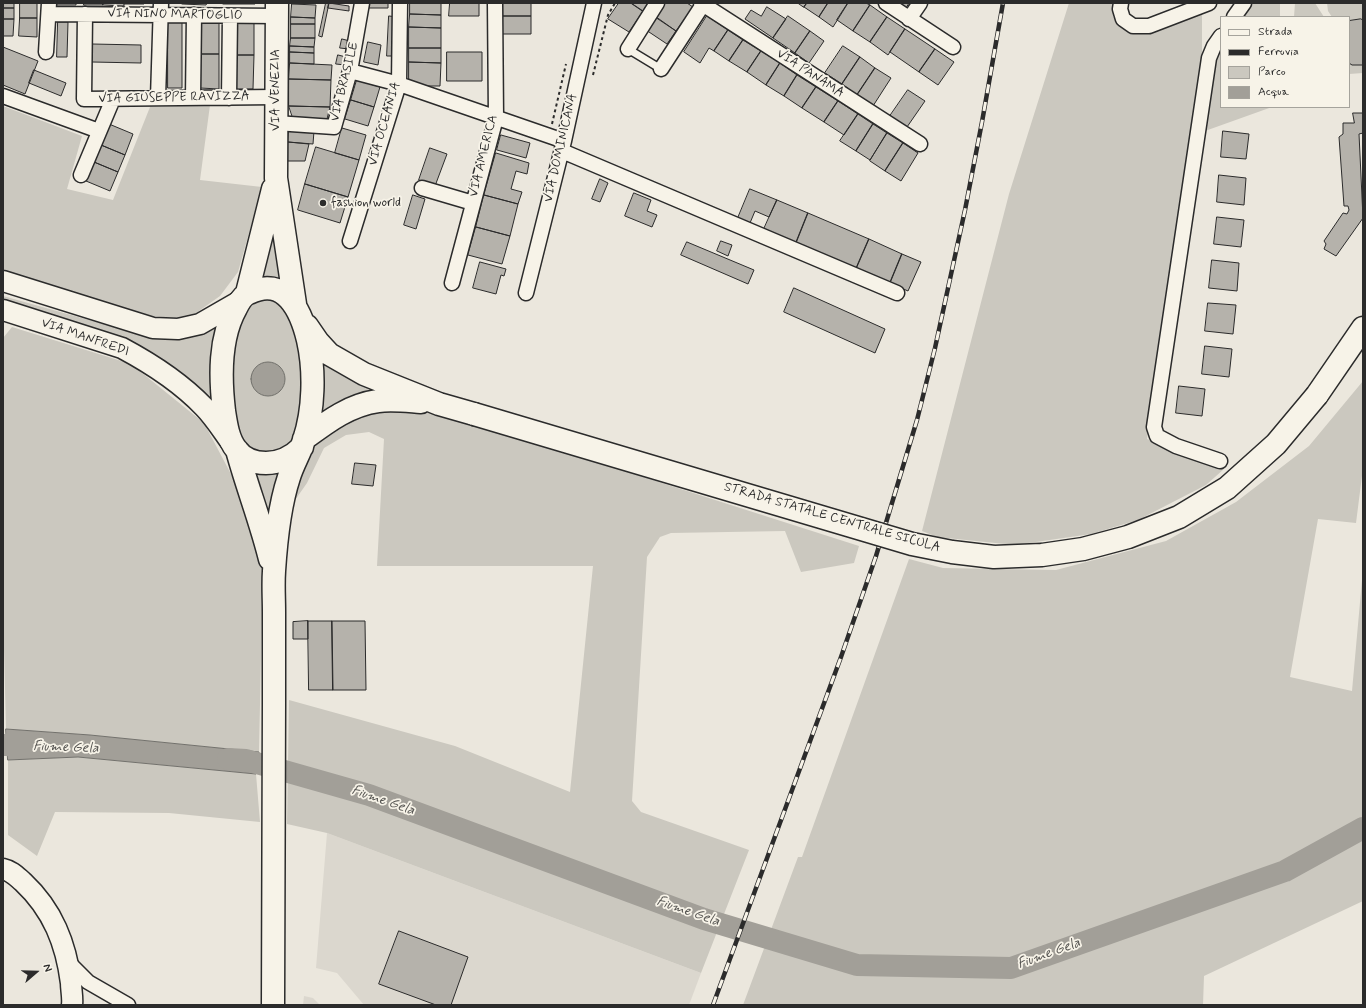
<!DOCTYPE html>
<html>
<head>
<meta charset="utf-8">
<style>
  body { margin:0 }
  #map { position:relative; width:1366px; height:1008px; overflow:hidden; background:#ebe7dd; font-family:Mynerve,sans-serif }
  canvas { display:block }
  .frame { position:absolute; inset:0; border:4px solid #2b2b2b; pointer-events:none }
  .legend { position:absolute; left:1220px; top:16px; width:130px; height:92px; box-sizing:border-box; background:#f7f3e8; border:1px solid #a5a39c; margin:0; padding:5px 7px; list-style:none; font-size:12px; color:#2b2b2b }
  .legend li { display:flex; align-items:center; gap:8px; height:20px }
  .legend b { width:20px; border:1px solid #a5a39c }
  .north { position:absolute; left:16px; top:952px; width:40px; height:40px; -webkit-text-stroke:3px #f7f3e8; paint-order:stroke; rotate:70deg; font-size:11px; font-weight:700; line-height:16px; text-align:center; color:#2b2b2b }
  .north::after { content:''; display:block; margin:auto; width:14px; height:18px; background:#2b2b2b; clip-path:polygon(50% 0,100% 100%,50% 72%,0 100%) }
</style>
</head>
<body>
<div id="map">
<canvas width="1366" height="1008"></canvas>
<div class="frame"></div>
<ul class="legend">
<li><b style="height:5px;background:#f7f3e8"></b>Strada</li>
<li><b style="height:5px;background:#2b2b2b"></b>Ferrovia</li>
<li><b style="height:11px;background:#cbc8bf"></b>Parco</li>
<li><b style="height:11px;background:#a29f98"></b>Acqua</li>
</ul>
<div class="north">N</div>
</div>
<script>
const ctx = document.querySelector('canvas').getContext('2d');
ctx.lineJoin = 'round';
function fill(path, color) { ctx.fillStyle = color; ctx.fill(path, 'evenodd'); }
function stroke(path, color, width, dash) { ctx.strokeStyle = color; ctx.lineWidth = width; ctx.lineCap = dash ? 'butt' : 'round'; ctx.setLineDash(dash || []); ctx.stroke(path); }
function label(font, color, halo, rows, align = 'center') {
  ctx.font = font + ' Mynerve,sans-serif'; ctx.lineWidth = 3.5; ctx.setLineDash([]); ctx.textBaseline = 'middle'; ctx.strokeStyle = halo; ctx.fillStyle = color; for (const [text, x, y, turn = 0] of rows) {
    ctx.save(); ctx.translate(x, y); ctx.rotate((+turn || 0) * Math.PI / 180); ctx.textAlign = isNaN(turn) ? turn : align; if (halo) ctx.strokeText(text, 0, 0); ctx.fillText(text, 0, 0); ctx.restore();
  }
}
fill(new Path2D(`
  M327,833L701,973L689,1005H364L337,973L316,968Z
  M304,996L313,998L320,1005H303Z`), '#dbd7ce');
fill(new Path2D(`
  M1069,3H1114L1113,16L1123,29L1145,33L1202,10V58L1147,439L1224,469L1206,485L1138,520L1091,534L1015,545L937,537L922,531L1009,194Z
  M1246,3H1280V17H1238Z
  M1295,3H1315L1324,17H1294Z
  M1327,3H1363V20L1349,21V17H1332L1328,11Z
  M1221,48V107H1272L1205,131L1214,64Z
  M1349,63L1363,65V73L1349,74Z
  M210,105L200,180L262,187L238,272L220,296L196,313L175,318L152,316L3,272V106L82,136L67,189L113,200L150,107Z
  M275,208L283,284L254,283Z
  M3,296L157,339L178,340L216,327L214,367L217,407L183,374L134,342L3,302Z
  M266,297L279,300L300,334L304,400L295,436L285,450L268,456L253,452L243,443L237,424L233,401L231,370L236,332L250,303Z
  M12,327L131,364L204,423L241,493L263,562L259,752L90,735L6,729L3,611V338Z
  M322,357L371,391L345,399L316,418Z
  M1363,381V468L1356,523L1318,519L1290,677L1352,691L1363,569V901L1204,976L1203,1005H743L798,857H802L909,559L943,568L1056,570L1166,541L1236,502L1309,446Z
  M380,408L419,411L490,428L859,546L854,563L801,572L785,531L671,533L660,537L647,557L632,801L641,812L749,850L701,973L327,833L287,824L289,700L455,746L570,792L593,566H377L384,439L369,432L346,435L324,448L307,483L293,503L300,469L320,439L357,417Z
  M283,469L270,520L249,470Z
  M78,757L256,774L260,822L169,813L55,812L37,856L8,835V760Z`), '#cbc8bf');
const water = new Path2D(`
  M251 379a17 17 0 1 1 34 0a17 17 0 1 1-34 0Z
  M6,729L90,735L259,752L256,774L78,757L8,760Z`);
fill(water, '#a29f98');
stroke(water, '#72716c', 1);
stroke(new Path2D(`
  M3,745H36
  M228,759L246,760L369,795L704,919L857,965L1011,968L1285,871L1363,828`), '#a29f98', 22);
const building = new Path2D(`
  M3,3H14V8H3Z
  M20,3H37V18H20Z
  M55,3H76V5H55Z
  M84,3H103V5H84Z
  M103,3H124V6L103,5Z
  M124,3H145L144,4H124Z
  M182,3H207L206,5L182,4Z
  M223,3H255V4H223Z
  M326,3H329L322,37L319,36Z
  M329,3L349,6V11L328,8Z
  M368,3H388V8H368Z
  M410,3H441V15L410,14Z
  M450,3H479V16H449Z
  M503,3H531V16H503Z
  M619,3H631L643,11L629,32L608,19Z
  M631,3H648L643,11Z
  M660,3H687L693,7L676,31L652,14Z
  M798,3H807L804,7Z
  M807,3H828L819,17L804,7Z
  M828,3H848L833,27L819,17Z
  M848,3H866L870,5L853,31L837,20Z
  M899,3H909L906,8Z
  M292,4L316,5L315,18L291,17Z
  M870,5L887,17L870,42L853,31Z
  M767,7L786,19L773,38L745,19L751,10L761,16Z
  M3,8H14V19H3Z
  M410,14L441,15V28L409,27Z
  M652,15L676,31L667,44L643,28Z
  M389,16L397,17L395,56H387Z
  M503,16H531V34H502Z
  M707,16L728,30L714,51L709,48L700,63L684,52Z
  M788,16L810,31L795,53L773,38Z
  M291,17L315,18V24H291Z
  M887,17L905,29L888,55L870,42Z
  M20,18H37V37L19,36Z
  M3,19H14L13,36H3Z
  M1361,19L1363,20V65H1352L1349,63V21Z
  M168,21H182V88H168Z
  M200,21H219V54H200Z
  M58,22H68L67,57H57Z
  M236,22H254V55H235Z
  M291,24H315V38H291Z
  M409,27L441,28V48H409Z
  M905,29L935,49L919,72L890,52Z
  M728,30L743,40L729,61L714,51Z
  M810,31L824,41L809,63L795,53Z
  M291,38H315L314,47L290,46Z
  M342,39L350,41L349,49L340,48Z
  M743,40L761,51L747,72L729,61Z
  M368,42L381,45L378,65L364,62Z
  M92,44L141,45V63L92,62Z
  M290,46L314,47V53L290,52Z
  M843,46L860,57L842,84L825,73Z
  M3,47L38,61L25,94L3,85Z
  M409,48H441V63L409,62Z
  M935,49L954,62L938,85L919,72Z
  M761,51L780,63L766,85L747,72Z
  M290,52L314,53V64L290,63Z
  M447,52H482V81H447Z
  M200,54H219V89L200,88Z
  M235,55H254L253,89H235Z
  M338,55L346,57L345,65L336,64Z
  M860,57L875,68L857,95L842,84Z
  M409,62L441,63L440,86H409Z
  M290,63L332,65L331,80L289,79Z
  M780,63L797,75L784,96L766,85Z
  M875,68L891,78L873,106L857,95Z
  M34,70L66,83L61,96L29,83Z
  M797,75L816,87L802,108L784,96Z
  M289,79L331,80L330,107L289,106Z
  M357,80L380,87L374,107L351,100Z
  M816,87L838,101L824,122L802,108Z
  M908,90L925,101L907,127L890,116Z
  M351,100L374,107L368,126L345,119Z
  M838,101L858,114L844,135L824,122Z
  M289,106L330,107L327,119L293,118Z
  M1353,113H1363V133L1359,134L1363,218L1336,256L1324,249L1326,244L1324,241L1343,213L1347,214L1349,210L1348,206H1344L1339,137L1343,134V123H1354Z
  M858,114L873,124L856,151L840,141Z
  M109,124L133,134L125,155L101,145Z
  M873,124L887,133L870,160L856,151Z
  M342,128L366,135L359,160L335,153Z
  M289,129L314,131L313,144L288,142Z
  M1223,131L1249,134L1246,159L1221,157Z
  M887,133L903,143L885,171L870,161Z
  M501,135L530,143L526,158L497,150Z
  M288,142L309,144L305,161H288Z
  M903,143L918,153L901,181L885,171Z
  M101,145L125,155L118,172L94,162Z
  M316,147L359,160L348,197L305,184Z
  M430,148L447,154L435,186L419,180Z
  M496,153L529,163L527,174L516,171L511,189L522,192L518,204L484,195Z
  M94,162L118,172L110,191L86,181Z
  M1219,175L1246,178L1244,205L1217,202Z
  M600,179L608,183L600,202L592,199Z
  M305,184L348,197L340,223L298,210Z
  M750,189L777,200L769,217L755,211L750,223L738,218Z
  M634,193L651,200L647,211L657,215L652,227L625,216Z
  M413,195L425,199L416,229L404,225Z
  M484,195L518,204L510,236L476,227Z
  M777,200L808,213L796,243L764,229Z
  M808,213L869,239L856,269L796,243Z
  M1217,217L1244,220L1241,247L1214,244Z
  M476,227L510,236L502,264L468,255Z
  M869,239L902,254L890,283L856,269Z
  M721,241L732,245L728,256L717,251Z
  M687,242L754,270L748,284L681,255Z
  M902,254L921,262L908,291L890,283Z
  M1212,260L1239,263L1237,291L1209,288Z
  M480,262L506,269L504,276L501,275L496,294L473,288Z
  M794,288L885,329L875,353L784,312Z
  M1208,303L1236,305L1233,334L1205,331Z
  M1205,346L1232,349L1229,377L1202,374Z
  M1179,386L1205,389L1202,416L1176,413Z
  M355,463L376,465L373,486L352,484Z
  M308,621V639H293V622Z
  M308,621H332L333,690H309Z
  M332,621H365L366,690H333Z
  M399,931L468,957L451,1005H436L379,984Z`);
fill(building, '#b5b2ab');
stroke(building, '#2b2b2b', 1);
const lane = new Path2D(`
  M628,49L661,69`);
const street = new Path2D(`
  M701,3L920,144
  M886,3L953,47
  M1121,3L1120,9L1123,19L1133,26H1149L1209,3
  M49,14L277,16
  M85,14L84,99L276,97
  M1234,17L1244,3
  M909,19L920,3
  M628,49L657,3
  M46,52L49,3
  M661,69L704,3
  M350,71L399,84L564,141
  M3,96L99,131
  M158,98L161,3
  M193,98L194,15
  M229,98L230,16
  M276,123L334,127L350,71L362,3
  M562,151L897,293
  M81,175L113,99
  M422,188L473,203
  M350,241L399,84L400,3
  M452,283L496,118L495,3
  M526,293L564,141L594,3
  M1220,461L1176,446L1157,436L1154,427L1209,58L1214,46L1221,36
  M68,962L88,982L128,1005`);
const secondary = new Path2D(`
  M3,281L153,328L178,329L200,324L240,301
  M3,310L122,348C152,364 181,383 204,407C214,417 222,430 230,441
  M3,869C12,871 16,876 23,882C53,910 66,944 71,983C71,990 73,998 72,1005`);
const primary = new Path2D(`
  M277,3L276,178L295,304
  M247,293L273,189
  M307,326L318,342L329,354L364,374L439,404L474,414
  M1317,395L1363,328
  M304,439C327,422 349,405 378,401C392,399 407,401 421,402
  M237,450C247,487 261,522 270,559
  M273,1005C273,904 274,803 274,702C274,672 274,642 274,612C274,598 273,585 274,571C276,540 279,507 289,477C293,464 300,453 304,440C314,410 315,371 308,340C301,311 285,275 249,293C243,295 239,302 236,308C219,338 220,377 224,411C226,424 228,439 236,449C243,459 254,463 266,463C281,463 292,457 302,447`);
stroke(lane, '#2b2b2b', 10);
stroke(street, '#2b2b2b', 17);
stroke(secondary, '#2b2b2b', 23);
stroke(primary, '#2b2b2b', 25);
stroke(new Path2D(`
  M593,75L608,15L615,3
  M552,124L566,64`), '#2b2b2b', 2, [3, 3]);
stroke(lane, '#f7f3e8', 7);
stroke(street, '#f7f3e8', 14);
stroke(secondary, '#f7f3e8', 20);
stroke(primary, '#f7f3e8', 22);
const rail = new Path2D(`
  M713,1005L841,657L876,556L917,420L935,348L965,210L982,122L1003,3`);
stroke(rail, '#2b2b2b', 4.5);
stroke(rail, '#f7f3e8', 3, [9]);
const primaryBridge = new Path2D(`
  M474,414L912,544L952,552L994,557L1042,555L1083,549L1128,537L1179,517L1227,488L1276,444L1317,395`);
stroke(primaryBridge, '#2b2b2b', 25, []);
stroke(primaryBridge, '#f7f3e8', 22);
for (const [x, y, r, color] of [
  [323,203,4,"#2b2b2b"]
]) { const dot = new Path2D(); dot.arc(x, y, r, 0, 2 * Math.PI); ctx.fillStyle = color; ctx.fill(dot); stroke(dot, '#f7f3e8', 1.5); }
label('13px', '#2b2b2b', '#f7f3e8', [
  ["VIA NINO MARTOGLIO",175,15,1],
  ["VIA PANAMA",810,74,33],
  ["VIA BRASILE",345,82,-76],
  ["VIA VENEZIA",276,90,-90],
  ["VIA GIUSEPPE RAVIZZA",174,98,-1],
  ["VIA OCEANIA",385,124,-74],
  ["VIA DOMINICANA",561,148,-77],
  ["VIA AMERICA",484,156,-76],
  ["VIA MANFREDI",85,338,19],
  ["STRADA STATALE CENTRALE SICULA",832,518,16]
]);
label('13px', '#2b2b2b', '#f7f3e8', [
  ["fashion world",331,203]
], 'left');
label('italic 14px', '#555451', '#f7f3e8', [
  ["Fiume Gela",66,748,2],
  ["Fiume Gela",383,801,19],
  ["Fiume Gela",688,912,19],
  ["Fiume Gela",1049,954,-20]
]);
</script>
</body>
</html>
